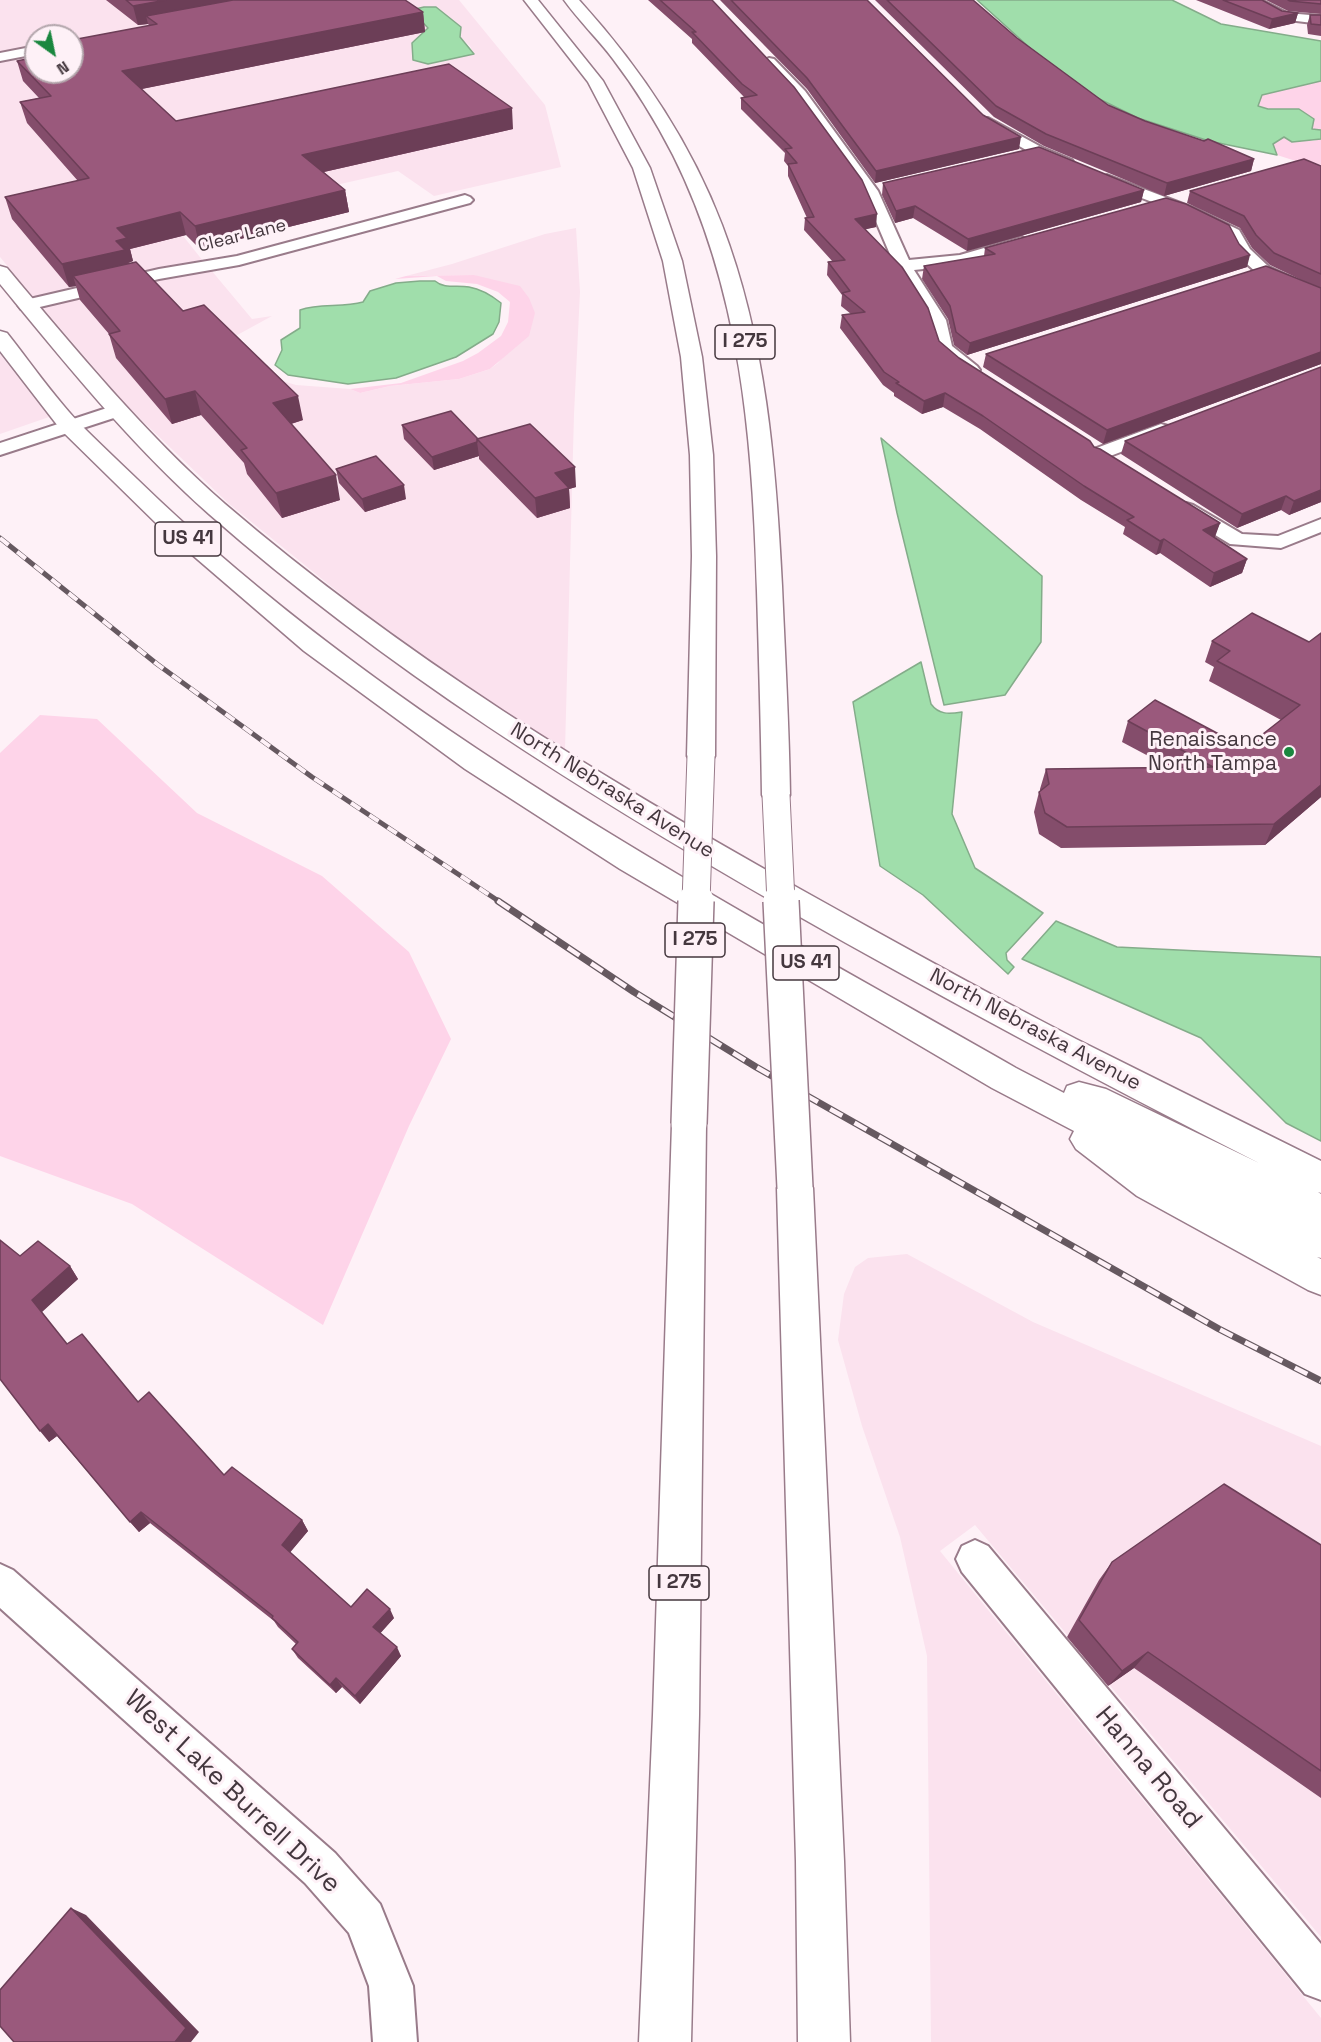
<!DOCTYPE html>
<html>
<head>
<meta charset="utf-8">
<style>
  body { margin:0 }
  #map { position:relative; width:1321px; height:2042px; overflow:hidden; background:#fef1f7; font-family:"Space Grotesk",sans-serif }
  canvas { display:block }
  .north { position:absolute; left:24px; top:24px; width:60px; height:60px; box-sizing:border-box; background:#fef1f7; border:2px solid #b4a7ad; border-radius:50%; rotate:147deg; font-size:16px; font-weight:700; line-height:24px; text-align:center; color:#44373e }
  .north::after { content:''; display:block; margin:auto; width:21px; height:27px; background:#1a873f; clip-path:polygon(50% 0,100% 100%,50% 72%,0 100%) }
</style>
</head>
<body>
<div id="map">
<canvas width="1321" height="2042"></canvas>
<div class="north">N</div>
</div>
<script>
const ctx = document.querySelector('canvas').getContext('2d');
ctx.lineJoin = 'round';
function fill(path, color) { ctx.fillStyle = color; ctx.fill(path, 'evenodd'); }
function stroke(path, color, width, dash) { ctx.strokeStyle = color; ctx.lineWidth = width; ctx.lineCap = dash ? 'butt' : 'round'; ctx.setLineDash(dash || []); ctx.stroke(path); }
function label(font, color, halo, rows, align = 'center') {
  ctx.font = font + ' "Space Grotesk",sans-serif'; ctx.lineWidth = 6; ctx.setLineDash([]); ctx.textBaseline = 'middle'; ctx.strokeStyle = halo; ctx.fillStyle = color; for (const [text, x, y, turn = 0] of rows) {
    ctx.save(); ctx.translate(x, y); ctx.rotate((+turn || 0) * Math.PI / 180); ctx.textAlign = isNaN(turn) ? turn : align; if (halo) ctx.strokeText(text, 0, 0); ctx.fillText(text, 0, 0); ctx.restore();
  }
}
fill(new Path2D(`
  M0,0H290L72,41V36H36V47L0,54Z
  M322,0H459L545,105L561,167L434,196L398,171L172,222L203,261L155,270L34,298L0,257V60L36,54V72H72ZM436,7L461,27L460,37L470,46L474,54L428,64L421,33L428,28L418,16Z
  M576,228L580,292L574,414L565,750L463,684L369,617L228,503L128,407L42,307L162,279L211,270L252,319L272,316L230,339L272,378L296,385L350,389L360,393L390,386L459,379L490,369L498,363L535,313L474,275L406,276L452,264L545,234Z
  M0,354L49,417L0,434Z
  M907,1254L1033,1322L1321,1446V1937L975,1525L940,1551L1321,2018V2042H931L927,1656L900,1537L862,1426L838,1340L844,1294L855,1267L868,1258Z`), '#fbe2ee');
fill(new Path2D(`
  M1321,81V130L1312,129V125L1299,109H1268L1258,106L1261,95Z
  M1284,137L1313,141L1321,139V169L1277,155L1273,144Z
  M474,275L520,286L529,298L535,313L529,336L490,369L459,379L390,386L360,393L350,389L401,383L463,361L478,353L501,336L508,322L510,302L498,292L477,284L446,281L437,276L395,279L406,276Z
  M40,715L97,719L197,813L322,876L409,952L451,1039L409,1126L323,1325L132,1204L0,1156V753Z`), '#fed4e9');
const water = new Path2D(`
  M977,0H1172L1221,24L1321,41V81L1262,95L1258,106L1268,109H1299L1314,119L1312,129L1321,130V139L1292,142L1284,137L1273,144L1277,155L1209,141L1138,118L1071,85Z
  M424,7H436L461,27L460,37L474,54L428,64L413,60L412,43L428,28L411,10Z
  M420,281H435C444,289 457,285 469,287C481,289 491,295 501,303L499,322L493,334L456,357L396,378L348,384L288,375L275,365L282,350L281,340L300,328V310C320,303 342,308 363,302L370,291L396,283Z
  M881,438L1042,576L1041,642L1005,695L944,705L897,513Z
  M921,662L931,704C939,715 949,714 962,712L952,814L975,868L1043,913L1006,953L1007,960L1014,967L1008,974L923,895L880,866L853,702Z
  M1056,921L1117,947L1321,957V1141L1286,1123L1201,1038L1022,959Z`);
fill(water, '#a0deab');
stroke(water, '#84ac8a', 1.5);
const street = new Path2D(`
  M1246,0H1261L1287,13L1321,16V24L1280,19Z
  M36,46V54L0,61V53Z
  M769,58L774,59L805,91L878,191L909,260L960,255L1022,237L1030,242L1028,245L961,265L914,270L946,320L952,346L977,366L980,370L977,374H965L935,348L928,320L895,266L863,191L795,97L764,65L762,62Z
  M988,118L1043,148L1072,160L1074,163L1067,167L1033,154L983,125L981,122L983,119Z
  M1107,175L1194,208L1239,230L1250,249L1269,267L1321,291V302L1257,273L1237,255L1227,236L1184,214L1102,183L1099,180L1102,177Z
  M465,195L470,197L473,200L470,203L239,265L159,279L27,310L21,309L18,305L21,301L159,269L237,256Z
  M116,405L123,407L125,411L123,415L0,455V443Z
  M1161,424L1168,426L1171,430L1168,434L1105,458H1091L1088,454L1091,450Z
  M1186,503L1193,505L1242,534L1278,536L1321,519V532L1281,548L1230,544L1179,513L1176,509L1179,505Z
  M975,1540L988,1546L1321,1944V2000L1305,1994L962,1572L956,1559L962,1546Z
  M0,1564L13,1570L335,1853L380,1904L413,1986L417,2042H373L369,1986L349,1933L305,1883L0,1608Z`);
const primary = new Path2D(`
  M0,266L7,268C76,350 144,433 225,504C401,655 598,776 800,889C891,940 983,991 1076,1039C1157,1080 1239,1120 1321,1161V1193L1318,1192L1321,1194V1258L1317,1257L1321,1259V1295L1308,1290L1137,1196L1076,1149L1070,1139L1074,1131L992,1088L620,869L465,769L304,651L161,528L61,430L0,351V331L7,333C30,362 52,394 78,422C97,441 117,460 137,479C392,727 710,893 1016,1068L1064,1093L1067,1086L1079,1082L1106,1089L1259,1163C1100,1082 942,998 786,909C583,793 386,669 209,514C131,445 66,364 0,284Z`);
const highway = new Path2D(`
  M524,0H538L603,81L650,168L682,261L702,357L713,455L716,556L715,756L711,763L701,765L691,763L687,756L692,556L690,455L681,357L663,261L633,168L588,82Z
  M564,0H579C639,66 690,141 722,225C766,340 776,464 782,586C785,656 789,725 790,795L786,802L776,805L766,802L762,795C761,727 759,659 757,591C753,442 741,291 673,155C656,122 636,89 613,59C598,39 579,21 564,0Z
  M689,1110L701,1114L706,1124L699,1715L691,2042H639L653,1715L672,1124L677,1114Z
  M795,1173L808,1177L813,1188L844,1861L850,2042H798L796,1861L777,1188L782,1177Z`);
stroke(street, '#997b8a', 4);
stroke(primary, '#997b8a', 3);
stroke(highway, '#997b8a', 3);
fill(street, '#fff');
fill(primary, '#fff');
fill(highway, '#fff');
const railFar1 = new Path2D(`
  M0,538L157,664L312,777L500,902`);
const rail = new Path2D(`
  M498,901L634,992L756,1067L1219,1329L1321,1381`);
stroke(railFar1, '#665960', 5);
stroke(rail, '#665960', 7);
stroke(railFar1, '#fef1f7', 4, [11]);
stroke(rail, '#fef1f7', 4.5, [14]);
const highwayBridgeFar1 = new Path2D(`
  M776,795L781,902
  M696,902L701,756`);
const highwayBridge = new Path2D(`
  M781,901L795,1188
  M689,1124L696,901`);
stroke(highwayBridgeFar1, '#997b8a', 29, []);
stroke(highwayBridge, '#997b8a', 38, []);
stroke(highwayBridgeFar1, '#fff', 27);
stroke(highwayBridge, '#fff', 35);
fill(new Path2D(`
  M106,0H405L423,12L425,32L141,89L176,121L513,129L324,172L345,190L349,212L200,249L186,235L130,249L133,261L128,263L129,264L183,311L303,420L291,424L340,500L282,518L247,474L244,463L201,415L172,424L116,358L109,334L80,300L76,286L69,287L12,219L5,197L78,181L27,123L20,102L39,98L23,81L17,61L36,72L149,25L148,24L138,25Z
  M648,0H712L876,227L865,229L939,341L959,358L1094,447L1220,523L1214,537L1247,559L1242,573L1210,587L1160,553L1156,555L1123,534L1125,527L1081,500L980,429L943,407L922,414L894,396V393L883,385L840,328L842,315L851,314L841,306L842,295L827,275L828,262H833L804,230L805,218H807L788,176V166L784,161L785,153L741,109V98L744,97L692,43V39Z
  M720,0H867L983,115L1019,149L875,183L807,89Z
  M875,0H973L1017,38L1108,105L1145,121L1254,159L1251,171L1164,196L1044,146L994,117Z
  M1196,0H1262L1282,11L1298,13L1295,23L1269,29Z
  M1266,0H1321V14L1288,11Z
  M1310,15H1321V36L1308,34L1307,25Z
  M1321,166V364L1103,444L983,367L986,354L1312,285L1270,265L1252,248L1240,228L1187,203L1190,191Z
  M883,183L1144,190L1141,202L967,251L913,218L895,223L882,195Z
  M1239,244L1247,267L967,355L954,345L948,319L922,279L924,266L984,256L985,248Z
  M402,425L478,439L576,487L569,489L570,508L537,518L479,459V456L434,470L404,439Z
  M1125,441L1321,502L1289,515L1281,510L1237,528L1121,454Z
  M336,469L406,499L365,512L339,483Z
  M1212,641L1309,642L1321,797L1265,845L1061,848L1039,834L1034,812L1039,792L1040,791V789L1046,769L1169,767L1122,742L1128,721L1245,748L1281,720L1209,681L1214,667L1205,662Z
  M20,1256L70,1266L78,1279L41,1312L67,1344L138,1402L224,1475L302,1520L308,1531L290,1552L351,1607L394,1618L380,1633L401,1656L360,1704L342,1687L336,1693L298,1658L292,1649L296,1644L278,1627L274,1621L150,1523L139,1532L57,1436L49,1442Z
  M1321,1545V1798L1134,1668L1108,1686L1067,1637L1099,1580L1112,1562Z`), '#844d6b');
fill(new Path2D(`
  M166,0H275L146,16L148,24L138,25L133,6Z
  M423,12L425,32L127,92L122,71Z
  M1298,13L1295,23L1269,29L1272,19Z
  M512,108L513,129L306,176L302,155Z
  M1021,137L1019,149L875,183L876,171Z
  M1254,159L1251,171L1164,196L1167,183Z
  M345,190L349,212L200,249L195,226Z
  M1144,190L1141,202L967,251L968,239Z
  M915,206L913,218L895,223L896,211Z
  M180,212L186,235L130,249L133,261L128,263L131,273L73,276L76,286L69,287L62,264L116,241L117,228Z
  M877,214L876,227L854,232L855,219Z
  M1250,255L1247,267L967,355L970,343Z
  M1321,352V364L1103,444L1107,430Z
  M195,391L201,415L172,424L165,399Z
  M945,393L943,407L922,414L924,401Z
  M298,396L303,420L278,428L273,403Z
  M477,442L479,456L434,470L432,457Z
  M575,467L576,487L569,489L570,508L537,518L535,498L555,473Z
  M336,475L340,500L282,518L276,493Z
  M404,485L406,499L365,512L362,499Z
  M1321,490V502L1289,515L1294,501Z
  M1286,496L1281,510L1237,528L1242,514Z
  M1220,523L1215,537L1199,544L1203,530Z
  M1164,539L1160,553L1156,555L1160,541Z
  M1247,559L1242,573L1210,587L1214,573Z
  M1321,785V797L1265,845L1274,824Z
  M70,1266L78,1279L41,1313L32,1300Z
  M48,1424L57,1436L49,1442L40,1431Z
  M141,1512L150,1523L139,1532L130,1522Z
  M302,1520L308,1531L288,1555L282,1545Z
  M390,1609L394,1618L378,1636L373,1627Z
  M397,1647L401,1656L360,1704L355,1696Z
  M1148,1652L1134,1668L1108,1686L1122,1671Z
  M336,1678L342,1687L336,1693L330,1685Z
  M71,1908L86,1915L199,2032L191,2042H175Z`), '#6c3e57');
const building = new Path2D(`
  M126,0H166L133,6Z
  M233,0H405L423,12L122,71L176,121L449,64L512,108L302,155L345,190L195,226L180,212L117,228L127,238L116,241L125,250L62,264L5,197L89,178L20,102L51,96L17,61L36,57V72H72V40L157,24L146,16Z
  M660,0H712L794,87L862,180L877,214L855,219L902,267L928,308L939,341L959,358L1090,441L1094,447L1100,449L1220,523L1203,530L1247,559L1214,573L1164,539L1160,541L1127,520L1134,517L1084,486L983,416L945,393L924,401L896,383L899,382L884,372L842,315L865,312L842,293L850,291L828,262L845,260L805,218L814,217L788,164L797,163L785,149L792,148L741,98L757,95L742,84L692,32H696Z
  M731,0H867L983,115L1021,137L876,171L807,78Z
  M887,0H973L1017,38L1108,105L1145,121L1204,141L1208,139L1254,159L1167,183L1046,134L996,106Z
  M1223,0H1262L1282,11L1298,13L1272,19Z
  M1288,0H1321V4L1290,1Z
  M1310,15H1321V25L1311,24Z
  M1039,147L1144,190L968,239L915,206L896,211L883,183Z
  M1304,159L1321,166V274L1274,253L1256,235L1244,216L1190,191Z
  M1166,198L1186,204L1229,225L1239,244L1250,255L970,343L956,332L950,306L924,266L995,254L985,248Z
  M136,262L183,311L204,305L298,396L273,403L336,475L276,493L241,450L247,448L195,391L165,399L109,334L120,331L73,276Z
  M1266,266L1321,288V352L1107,430L986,354Z
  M1321,367V490L1294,501L1286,496L1242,514L1125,441Z
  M451,411L478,439H477V442L432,457L402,425Z
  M530,424L575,467L555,473L569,488L535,498L477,439Z
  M376,456L404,485L362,499L336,469Z
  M1252,613L1309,642L1321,633V785L1274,824L1067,827L1045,813L1039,792L1049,784L1046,769L1213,767L1128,721L1155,700L1245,748L1300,705L1217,661L1230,651L1212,641Z
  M0,1240L20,1256L38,1241L70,1266L32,1300L67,1344L82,1334L138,1402L149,1392L224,1475L232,1467L302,1520L282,1545L351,1607L367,1589L390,1609L373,1627L397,1647L355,1696L336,1678L330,1685L292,1649L298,1642L272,1618L273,1616L141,1512L130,1522L48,1424L40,1431L0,1379Z
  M1224,1484L1321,1545V1771L1148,1652L1122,1671L1079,1620L1112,1562Z
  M71,1908L186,2028L175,2042H14L0,2026V1990Z`);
fill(building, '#9a597c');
stroke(building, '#6c3e57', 1.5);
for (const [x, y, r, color] of [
  [1289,752,6,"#1a873f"]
]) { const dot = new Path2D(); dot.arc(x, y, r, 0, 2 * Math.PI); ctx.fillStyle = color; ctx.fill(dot); stroke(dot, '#fef1f7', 2); }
label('18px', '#44373e', '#fef1f7', [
  ["Clear Lane",242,236,-14]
]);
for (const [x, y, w] of [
  [745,342,60],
  [188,539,66],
  [695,940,60],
  [806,963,66],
  [679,1583,60]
]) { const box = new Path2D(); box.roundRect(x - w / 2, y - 17, w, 34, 4.5); ctx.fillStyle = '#fef1f7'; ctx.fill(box); stroke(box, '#44373e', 1.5); }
label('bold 20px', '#44373e', null, [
  ["I 275",745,342],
  ["US 41",188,539],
  ["I 275",695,940],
  ["US 41",806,963],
  ["I 275",679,1583]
]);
label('21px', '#44373e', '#fef1f7', [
  ["Renaissance",1277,740],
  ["North Tampa",1277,764]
], 'right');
label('21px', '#44373e', '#fef1f7', [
  ["North Nebraska Avenue",612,791,32],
  ["North Nebraska Avenue",1035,1030,28]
]);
label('26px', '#44373e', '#fef1f7', [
  ["Hanna Road",1148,1768,50],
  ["West Lake Burrell Drive",232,1792,43]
]);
</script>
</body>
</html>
